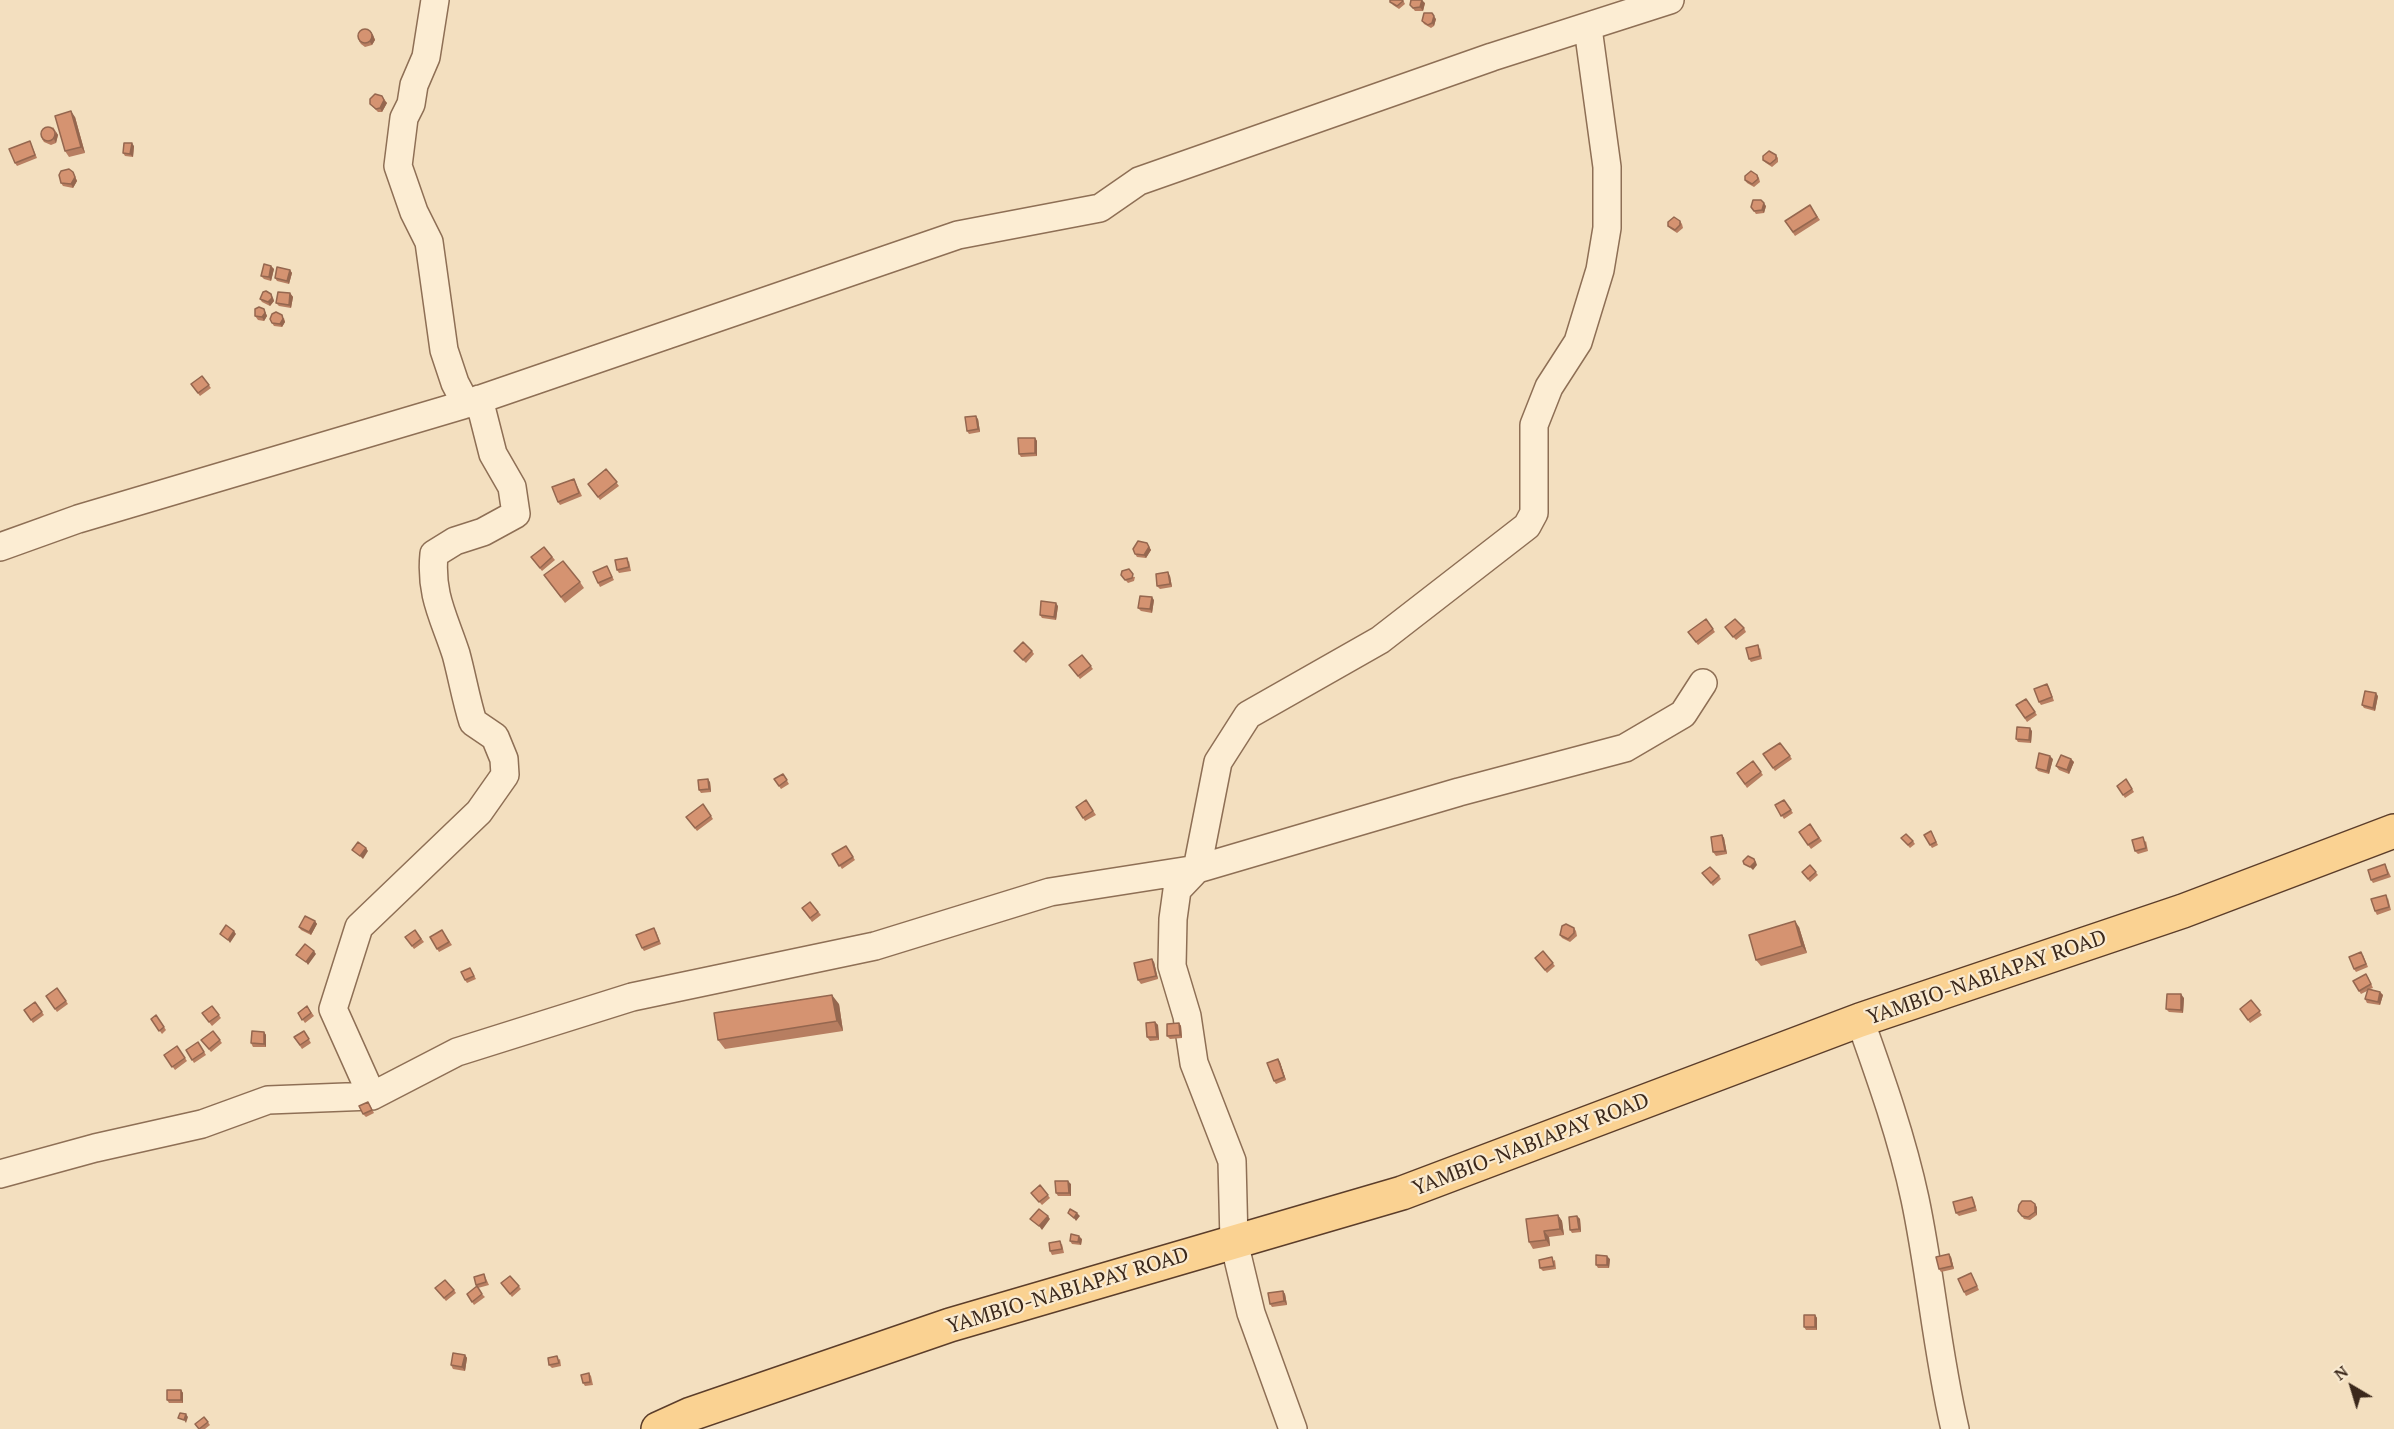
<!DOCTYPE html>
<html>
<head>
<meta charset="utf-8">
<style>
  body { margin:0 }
  #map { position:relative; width:2394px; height:1429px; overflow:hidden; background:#f3dfbf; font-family:"PT Serif",serif }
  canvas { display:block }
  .north { position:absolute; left:2322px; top:1357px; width:60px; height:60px; -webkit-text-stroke:4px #f9ead0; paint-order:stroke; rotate:322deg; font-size:16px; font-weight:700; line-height:24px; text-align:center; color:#3b281b }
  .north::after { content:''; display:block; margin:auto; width:21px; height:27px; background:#3b281b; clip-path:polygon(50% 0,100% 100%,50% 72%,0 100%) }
</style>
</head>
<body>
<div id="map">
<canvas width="2394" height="1429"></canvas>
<div class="north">N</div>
</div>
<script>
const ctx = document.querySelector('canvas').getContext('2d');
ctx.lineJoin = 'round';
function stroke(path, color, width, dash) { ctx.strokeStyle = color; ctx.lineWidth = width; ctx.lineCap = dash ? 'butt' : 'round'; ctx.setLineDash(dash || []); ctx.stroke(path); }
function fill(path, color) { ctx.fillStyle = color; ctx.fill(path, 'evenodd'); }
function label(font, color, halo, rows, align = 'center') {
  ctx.font = font + ' "PT Serif",serif'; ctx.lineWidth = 4.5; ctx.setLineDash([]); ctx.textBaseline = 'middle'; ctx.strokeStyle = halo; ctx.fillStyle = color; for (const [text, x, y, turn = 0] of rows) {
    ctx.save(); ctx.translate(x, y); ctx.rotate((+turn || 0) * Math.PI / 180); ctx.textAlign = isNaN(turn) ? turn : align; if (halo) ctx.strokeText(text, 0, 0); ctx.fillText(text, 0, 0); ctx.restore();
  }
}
const minor = new Path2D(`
  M435,0L426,57L414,85L411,104L404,118L398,166L414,212L429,242L444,350L455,383L466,404
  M0,547L78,519L466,404L958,235L1100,208L1139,181L1492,57L1670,0
  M1860,1020C1881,1079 1902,1138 1915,1199C1931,1275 1937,1353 1955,1429
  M372,1096L333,1009L359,927L479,812L505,775L504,759L495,737L473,722C466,700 462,676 456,654C444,617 430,595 434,554L455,541L483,532L516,514L512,487L493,454L479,399
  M0,1174L95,1148L202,1124L268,1100L372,1096L457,1052L632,997L875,946L1050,892L1197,869L1459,792L1625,748L1683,714L1703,683
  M1293,1429L1251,1313L1234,1242L1232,1161L1194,1063L1187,1016L1172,966L1173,919L1177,890L1197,869L1218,762L1248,715L1380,640L1527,526L1534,513V425L1549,387L1578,342L1600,270L1607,228V167L1588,28`);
const major = new Path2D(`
  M658,1429L691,1414L950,1325L1402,1193L1860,1020L2183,911L2394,831`);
stroke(minor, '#8e6f55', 30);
stroke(major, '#5b3d2a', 36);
stroke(minor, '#fcedd3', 27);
stroke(major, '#fad292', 33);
fill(new Path2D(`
  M1390,0H1403L1405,4L1399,9L1393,5Z
  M1425,3L1423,11H1415L1410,5Z
  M1436,19L1434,26L1431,28L1424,24L1422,21Z
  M371,32L373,35L375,40L372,45L365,47L361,44L359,41Z
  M382,96L387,103L382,112H378L370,104Z
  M75,117L85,153L69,157L65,151Z
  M53,127L58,135L56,143L51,145L44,142L42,139Z
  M30,141L37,158L17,166L15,163Z
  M134,146L133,157L125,156L123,153Z
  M1776,155L1778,158V162L1772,167L1766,163L1763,160Z
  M73,172L77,181L73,188L63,186L61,183Z
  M1757,175L1759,178L1760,182L1754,187L1747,183L1745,180Z
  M1810,205L1820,220L1795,236L1785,221Z
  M1766,206L1764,213L1756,214L1751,207Z
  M1680,221L1682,224L1683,228L1677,233L1671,229L1668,226Z
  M271,266L274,269L271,281L264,279L261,276Z
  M290,270L292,273L289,284L277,281L275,278Z
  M290,293L293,297L291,308L279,306L276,303Z
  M273,298L274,301L270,306L262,302L260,299Z
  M264,309L267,316L264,321L258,320L255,316Z
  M284,318L285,322L282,327L274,326L272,323Z
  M202,376L211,388L200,396L191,384Z
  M978,419L980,432L969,434L967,431Z
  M1035,438L1037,441V456L1021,457L1019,454Z
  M606,469L619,486L600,500L588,484Z
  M574,479L582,496L560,505L558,502Z
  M1147,543L1151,550L1146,558L1137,557L1135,554Z
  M544,547L555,560L542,571L531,557Z
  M629,561L631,571L619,573L617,570Z
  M607,566L614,580L600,587L598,583Z
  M1121,575L1135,577L1134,581L1128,583Z
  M1170,576L1172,587L1160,589L1157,586Z
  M549,582H580L584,588L565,603Z
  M1154,600L1152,613L1141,611L1138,608Z
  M1058,606L1056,620L1042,618L1040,615Z
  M1706,619L1715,632L1698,645L1688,632Z
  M1744,628L1746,632L1736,640L1727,630Z
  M1760,648L1762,659L1751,662L1749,659Z
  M1014,651H1032L1034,654L1026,663Z
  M1082,655L1093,669L1080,679L1069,665Z
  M2047,684L2049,687L2054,701L2041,705L2039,702Z
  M2378,696L2375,711L2364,708L2362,705Z
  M2026,699L2037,715L2027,722L2016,705Z
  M2032,731L2031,743L2018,742L2016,739Z
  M1780,743L1792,759L1775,771L1763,754Z
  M2053,759L2049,774L2038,771L2036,768Z
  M2071,759L2074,762L2069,774L2059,770L2056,766Z
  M1753,761L1763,775L1747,788L1737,773Z
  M783,774L789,784L781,789L774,779Z
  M2126,779L2134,792L2125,798L2117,786Z
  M710,782L711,792L701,793L699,790Z
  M1086,800L1096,815L1085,821L1076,807Z
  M1784,800L1793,813L1784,819L1775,805Z
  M703,804L713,819L697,831L686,817Z
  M1810,824L1822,841L1811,849L1799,832Z
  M1931,831L1938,845L1932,848L1930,845Z
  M1722,835L1724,838L1727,854L1716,856L1713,852Z
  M1901,838L1913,841L1915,844L1910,848Z
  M2146,841L2148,851L2138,854L2135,851Z
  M846,846L855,860L842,869L832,854Z
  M2385,864L2391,877L2373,883L2371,880Z
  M1810,865L1818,875L1810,882L1802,872Z
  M1702,873L1719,876L1721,879L1713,886Z
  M2388,898L2391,910L2377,915L2375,911Z
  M810,902L821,915L812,922L802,908Z
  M315,921L317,924L311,935L301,930L299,927Z
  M1799,927L1807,953L1761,966L1756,960Z
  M1574,928L1576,931L1577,936L1570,942L1562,938L1560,935Z
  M415,930L424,942L414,949L405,937Z
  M442,930L452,945L439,952L430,937Z
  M656,931L661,944L644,951L642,948Z
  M1543,951L1555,966L1547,973L1535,958Z
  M2363,955L2368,967L2356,972L2354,969Z
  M1154,962L1158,979L1141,984L1138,980Z
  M470,968L476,979L467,983L465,980Z
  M2368,977L2373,988L2370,989L2380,992L2383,995L2380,1005L2367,1003L2365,999L2367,991L2361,994L2359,991Z
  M57,988L68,1004L57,1012L46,996Z
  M2184,998L2183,1013L2169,1012L2166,1009Z
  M2251,1000L2262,1015L2250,1023L2240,1009Z
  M35,1002L44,1015L33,1023L24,1010Z
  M839,1004L843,1031L725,1049L718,1040Z
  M212,1006L221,1018L212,1026L202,1013Z
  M307,1006L314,1016L305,1023L298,1013Z
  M156,1015L166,1030L162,1034L151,1019Z
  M1155,1022L1158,1025L1159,1040L1150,1041L1147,1037Z
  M1179,1023L1181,1026L1182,1038L1170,1039L1167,1036Z
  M213,1031L222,1043L211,1052L201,1040Z
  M304,1031L311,1043L302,1049L294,1037Z
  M264,1032L266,1035V1047H253L251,1043Z
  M198,1042L206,1055L194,1063L186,1050Z
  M177,1046L187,1061L175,1070L164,1055Z
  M1278,1059L1280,1062L1286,1080L1276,1084L1274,1081Z
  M370,1105L374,1113L366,1117L363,1114Z
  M1071,1184V1196H1058L1056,1193Z
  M1040,1185L1050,1198L1042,1205L1034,1196Z
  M1972,1197L1974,1200L1977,1211L1959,1216L1956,1213Z
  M2037,1207V1215L2030,1220L2024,1219L2018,1211Z
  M1558,1215L1562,1221L1564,1235L1549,1237L1550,1246L1533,1249L1529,1242Z
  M1577,1216L1580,1219L1581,1232L1572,1233L1570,1230Z
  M1082,1239L1081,1245L1072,1244L1070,1241Z
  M1062,1244L1064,1253L1052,1255L1050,1251Z
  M1951,1257L1954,1269L1941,1272L1939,1269Z
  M1610,1259L1609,1268H1598L1596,1265Z
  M1555,1260L1556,1269L1543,1271L1540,1268Z
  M1971,1273L1979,1290L1966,1296L1964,1292Z
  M484,1274L489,1285L478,1288L476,1285Z
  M510,1276L521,1289L512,1297L501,1283Z
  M435,1288L454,1290L456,1293L446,1301Z
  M1283,1291L1285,1294L1287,1305L1272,1307L1270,1304Z
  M467,1294H482L485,1297L474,1305Z
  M1815,1315L1817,1318V1330H1806L1804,1327Z
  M465,1355L467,1358L465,1371L453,1369L451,1365Z
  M560,1359L561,1366L552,1368L549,1365Z
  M589,1373L591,1376L593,1385L585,1386L583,1383Z
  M181,1390L183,1393V1403H169L167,1400Z
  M204,1417L210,1425L205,1429H199Z`), '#b77e61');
fill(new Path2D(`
  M1422,0L1425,3L1423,11L1420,7Z
  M1434,16L1436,19L1434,26L1432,23Z
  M371,32L373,35L375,40L372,45L370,42Z
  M384,100L387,103L382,112L380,108Z
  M71,111L75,117L85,153L81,147Z
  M56,132L58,135L56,143L54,139Z
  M132,143L134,146L133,157L130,154Z
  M73,172L77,181L73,188L71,184Z
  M1764,203L1766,206L1764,213L1762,210Z
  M271,266L274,269L271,281L269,277Z
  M290,270L292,273L289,284L287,281Z
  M290,293L293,297L291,308L289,305Z
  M271,294L273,298L274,301L270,306L268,302Z
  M264,309L267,316L264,321L262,317Z
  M282,315L285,322L282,327L280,324Z
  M976,416L978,419L980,432L978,429Z
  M1035,438L1037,441V456L1035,453Z
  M1147,543L1151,550L1146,558L1144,555Z
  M1168,572L1170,576L1172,587L1170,584Z
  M1152,597L1154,600L1152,613L1150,609Z
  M1056,603L1058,606L1056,620L1054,617Z
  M2376,693L2378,696L2375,711L2373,708Z
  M2030,728L2032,731L2031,743L2029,740Z
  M2050,756L2053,759L2049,774L2047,771Z
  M2071,759L2074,762L2069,774L2067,770Z
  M708,779L710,782L711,792L709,789Z
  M1722,835L1724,838L1727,854L1725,851Z
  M366,848L368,851L363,859L360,856Z
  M1754,859L1756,862L1757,865L1753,870L1750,867Z
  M315,921L317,924L311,935L309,932Z
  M1795,921L1799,927L1807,953L1802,946Z
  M234,931L236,934L230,943L228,940Z
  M314,951L316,954L308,965L306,962Z
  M1152,959L1154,962L1158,979L1156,976Z
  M2380,992L2383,995L2380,1005L2378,1002Z
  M2181,994L2184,998L2183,1013L2181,1010Z
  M832,995L839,1004L843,1031L837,1021Z
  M1155,1022L1158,1025L1159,1040L1157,1037Z
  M1179,1023L1181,1026L1182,1038L1180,1035Z
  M264,1032L266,1035V1047L264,1044Z
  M1278,1059L1280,1062L1286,1080L1284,1077Z
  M1068,1181L1071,1184V1196L1069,1193Z
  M2035,1204L2037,1207V1215L2035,1212Z
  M1077,1213L1080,1216L1076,1221L1074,1218Z
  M1558,1215L1562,1221L1564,1235L1560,1229Z
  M1048,1216L1050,1219L1042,1230L1039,1226Z
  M1577,1216L1580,1219L1581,1232L1579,1229Z
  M1544,1231L1549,1237L1550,1246L1546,1240Z
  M1079,1236L1082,1239L1081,1245L1078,1242Z
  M1949,1254L1951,1257L1954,1269L1952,1266Z
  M1607,1256L1610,1259L1609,1268L1607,1265Z
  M1283,1291L1285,1294L1287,1305L1284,1301Z
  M1815,1315L1817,1318V1330L1815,1327Z
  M465,1355L467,1358L465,1371L462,1367Z
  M181,1390L183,1393V1403L181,1400Z
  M186,1414L188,1417L186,1423L184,1420Z`), '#95674f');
const building = new Path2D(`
  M1390,0H1402L1403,1L1397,6L1390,2Z
  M1411,0H1422L1420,7L1413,8L1410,5Z
  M1424,13H1432L1434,16L1432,23L1428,25L1422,21Z
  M358 36a7 7 0 1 1 14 0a7 7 0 1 1-14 0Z
  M375,94L382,96L384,100L380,108L376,109L370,104V99Z
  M71,111L81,147L65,151L55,116Z
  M41 134a7 7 0 1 1 14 0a7 7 0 1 1-14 0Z
  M30,141L35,155L15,163L9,149Z
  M124,143H132L130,154L123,153Z
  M1769,151L1776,155V159L1770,164L1763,160V156Z
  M69,169L73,172L75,177L71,184L61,183L59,175L61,171Z
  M1751,171L1757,175L1758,179L1752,184L1745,180V176Z
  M1753,200H1761L1764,203L1762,210L1754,211L1751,207Z
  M1810,205L1817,217L1793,232L1785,221Z
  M1674,217L1680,221V225L1675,230L1668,226V222Z
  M264,264L271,266L269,277L261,276Z
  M277,267L290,270L287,281L275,278Z
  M266,291L271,294L272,298L268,302L260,299L263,292Z
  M278,292L290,293L289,305L276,303Z
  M259,307L264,309L265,313L262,317L255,316V309Z
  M276,312L282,315L283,319L280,324L272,323L270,319L272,314Z
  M202,376L209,385L198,393L191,384Z
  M976,416L978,429L967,431L965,417Z
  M1018,438H1035V453L1019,454Z
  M606,469L617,482L598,497L588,484Z
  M574,479L579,493L558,502L552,487Z
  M1138,541L1147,543L1149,547L1144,555L1135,554L1133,549Z
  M544,547L552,557L540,568L531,557Z
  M627,558L629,567L617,570L615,560Z
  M563,561L580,582L561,597L544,575Z
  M607,566L612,577L598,583L593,572Z
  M1129,569L1133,574L1132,578L1125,580L1121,575L1122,571Z
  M1168,572L1170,584L1157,586L1156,574Z
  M1140,596L1152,597L1150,609L1138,608Z
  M1041,601L1056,603L1054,617L1040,615Z
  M1706,619L1713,629L1696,642L1688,632Z
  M1735,619L1744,628L1733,637L1725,627Z
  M1023,642L1032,651L1023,660L1014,651Z
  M1758,645L1760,656L1749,659L1746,648Z
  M1082,655L1091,666L1078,676L1069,665Z
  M2047,684L2052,697L2039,702L2034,689Z
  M2365,691L2376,693L2373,708L2362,705Z
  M2026,699L2035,712L2025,718L2016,705Z
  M2017,727L2030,728L2029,740L2016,739Z
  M1780,743L1790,756L1773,768L1763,754Z
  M2039,753L2050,756L2047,771L2036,768Z
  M2061,755L2071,759L2067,770L2056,766Z
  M1753,761L1761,772L1745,784L1737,773Z
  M783,774L787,780L779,786L774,779Z
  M708,779L709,789L699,790L698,780Z
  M2126,779L2132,789L2123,795L2117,786Z
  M1086,800L1093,811L1083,818L1076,807Z
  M1784,800L1791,810L1781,816L1775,805Z
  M703,804L711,816L695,828L686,817Z
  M1810,824L1819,838L1808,845L1799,832Z
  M1931,831L1936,842L1930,845L1924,835Z
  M1906,834L1913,841L1908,845L1901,838Z
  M1722,835L1725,851L1713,852L1711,837Z
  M2143,837L2146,848L2135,851L2132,840Z
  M358,842L366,848L360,856L352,850Z
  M846,846L853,857L839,866L832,854Z
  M1748,856L1754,859L1755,862L1750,867L1744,864L1743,861Z
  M2385,864L2388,874L2371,880L2368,870Z
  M1810,865L1816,872L1808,879L1802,872Z
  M1710,867L1719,876L1711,883L1702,873Z
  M2386,895L2389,907L2375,911L2371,899Z
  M810,902L818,912L810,918L802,908Z
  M305,916L315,921L309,932L299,927Z
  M1795,921L1802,946L1756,960L1749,935Z
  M1566,924L1574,928V933L1568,939L1560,935L1562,926Z
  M226,925L234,931L228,940L220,934Z
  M654,928L659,941L642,948L636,935Z
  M415,930L421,939L412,946L405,937Z
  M442,930L449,942L437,949L430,937Z
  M305,944L314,951L306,962L296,955Z
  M1543,951L1553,963L1545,970L1535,958Z
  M2361,952L2366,964L2354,969L2349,957Z
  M1152,959L1156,976L1138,980L1134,963Z
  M470,968L474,976L465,980L461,972Z
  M2366,974L2371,984L2359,991L2353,981Z
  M57,988L66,1001L55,1009L46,996Z
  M2368,989L2380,992L2378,1002L2365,999Z
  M2167,994H2181V1010L2166,1009Z
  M832,995L837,1021L718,1040L714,1013Z
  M2251,1000L2260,1011L2248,1020L2240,1009Z
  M35,1002L42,1012L31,1020L24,1010Z
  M212,1006L219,1015L209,1022L202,1013Z
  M307,1006L311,1013L302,1020L298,1013Z
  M156,1015L164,1027L159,1031L151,1019Z
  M1155,1022L1157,1037H1147L1146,1023Z
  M1179,1023L1180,1035L1167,1036V1024Z
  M213,1031L220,1040L209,1049L201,1040Z
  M252,1031L264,1032V1044L251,1043Z
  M304,1031L309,1039L300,1045L294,1037Z
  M198,1042L204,1052L192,1060L186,1050Z
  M177,1046L185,1058L172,1067L164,1055Z
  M1278,1059L1284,1077L1274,1081L1267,1063Z
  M368,1102L372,1110L363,1114L359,1106Z
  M1055,1181H1068L1069,1193H1056Z
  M1040,1185L1048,1195L1039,1202L1031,1193Z
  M1972,1197L1975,1207L1956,1213L1953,1202Z
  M2022,1201H2031L2035,1204V1212L2028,1217L2022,1216L2018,1211L2019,1205Z
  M1039,1209L1048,1216L1039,1226L1030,1219Z
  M1070,1209L1077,1213L1074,1218L1068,1213Z
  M1558,1215L1560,1229L1544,1231L1546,1240L1529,1242L1526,1219Z
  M1577,1216L1579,1229L1570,1230L1569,1217Z
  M1071,1234L1079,1236L1078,1242L1070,1241Z
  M1060,1241L1062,1249L1050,1251L1049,1243Z
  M1949,1254L1952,1266L1939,1269L1936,1257Z
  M1596,1255L1607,1256V1265H1596Z
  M1552,1257L1554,1266L1540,1268L1539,1260Z
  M1971,1273L1977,1286L1964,1292L1958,1279Z
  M484,1274L486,1282L476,1285L474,1277Z
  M510,1276L519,1286L510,1294L501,1283Z
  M445,1280L454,1290L444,1298L435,1288Z
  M477,1286L482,1294L472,1302L467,1294Z
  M1283,1291L1284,1301L1270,1304L1268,1293Z
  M1804,1315H1815V1327H1804Z
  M453,1353L465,1355L462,1367L451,1365Z
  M557,1356L559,1363L549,1365L548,1358Z
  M589,1373L590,1382L583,1383L581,1375Z
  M167,1390H181V1400H167Z
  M180,1413L186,1414L184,1420L178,1418Z
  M204,1417L208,1422L199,1429L195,1424Z`);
fill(building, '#d59371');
stroke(building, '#95674f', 1.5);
label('21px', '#3b281b', '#f9ead0', [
  ["YAMBIO-NABIAPAY ROAD",1987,978,-19],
  ["YAMBIO-NABIAPAY ROAD",1531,1145,-21],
  ["YAMBIO-NABIAPAY ROAD",1068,1291,-17]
]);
</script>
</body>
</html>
